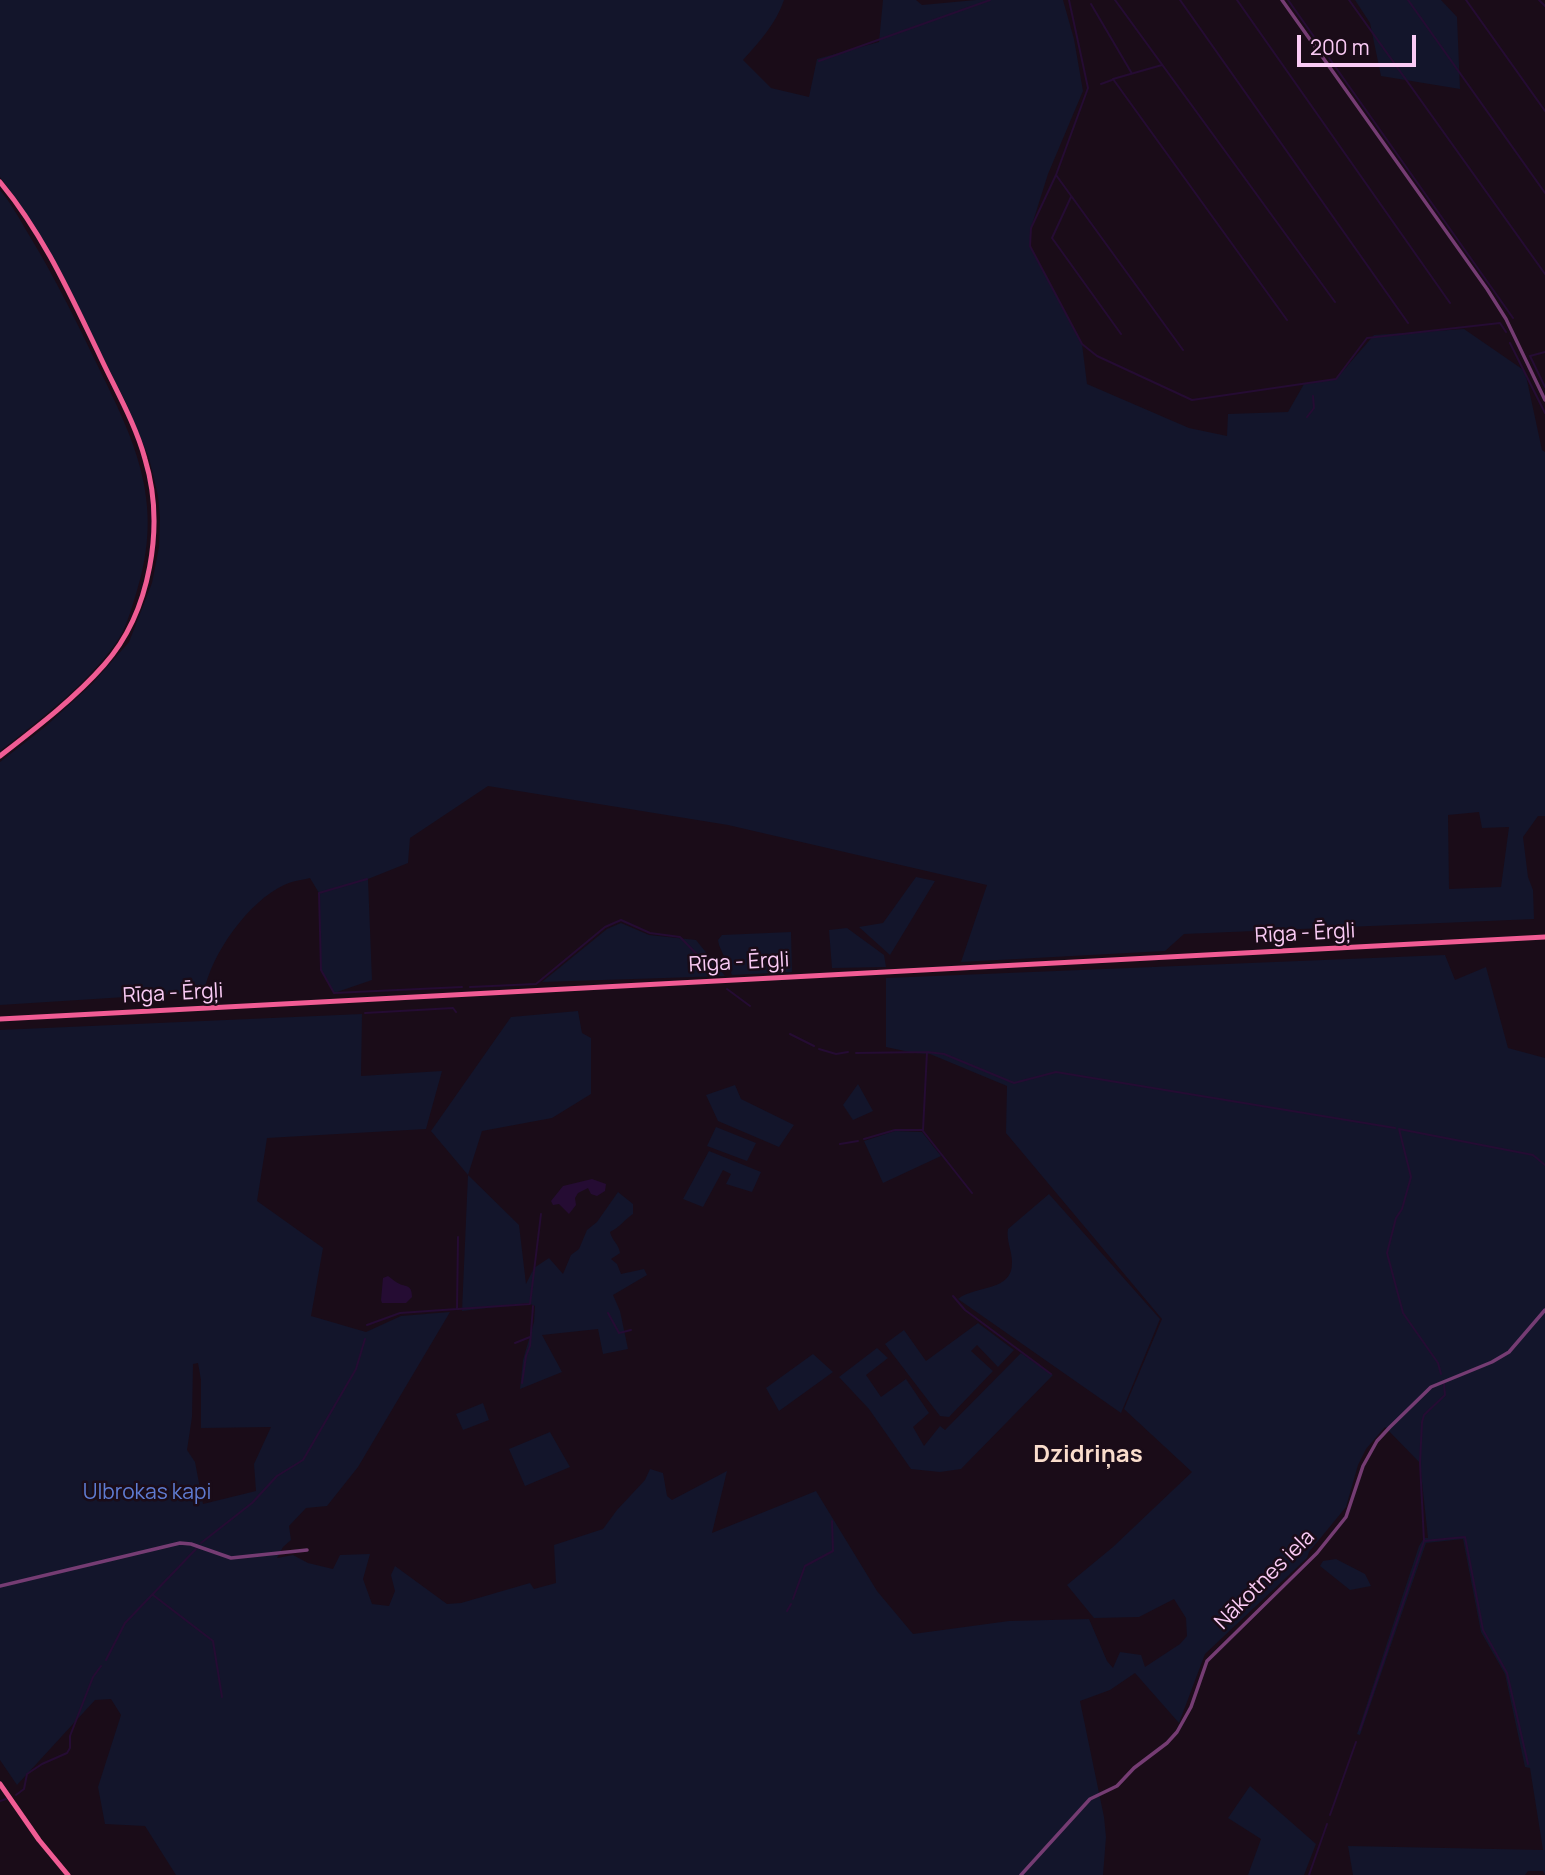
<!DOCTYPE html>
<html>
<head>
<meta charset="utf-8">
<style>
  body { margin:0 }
  #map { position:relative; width:1545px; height:1875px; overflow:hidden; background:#1a0c18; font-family:Manrope,sans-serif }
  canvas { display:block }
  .scale { position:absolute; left:1297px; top:35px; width:119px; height:32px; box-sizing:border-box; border:4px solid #facbf5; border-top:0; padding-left:9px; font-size:21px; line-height:24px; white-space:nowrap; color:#facbf5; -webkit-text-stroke:5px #1a0c18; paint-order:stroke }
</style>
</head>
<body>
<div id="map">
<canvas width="1545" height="1875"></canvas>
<div class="scale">200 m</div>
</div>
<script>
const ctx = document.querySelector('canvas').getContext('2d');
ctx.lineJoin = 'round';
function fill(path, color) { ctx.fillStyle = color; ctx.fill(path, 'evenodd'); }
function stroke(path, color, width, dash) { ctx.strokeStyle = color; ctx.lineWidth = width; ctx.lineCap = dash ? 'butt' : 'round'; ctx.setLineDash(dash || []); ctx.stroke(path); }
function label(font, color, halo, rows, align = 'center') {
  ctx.font = font + ' Manrope,sans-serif'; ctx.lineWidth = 5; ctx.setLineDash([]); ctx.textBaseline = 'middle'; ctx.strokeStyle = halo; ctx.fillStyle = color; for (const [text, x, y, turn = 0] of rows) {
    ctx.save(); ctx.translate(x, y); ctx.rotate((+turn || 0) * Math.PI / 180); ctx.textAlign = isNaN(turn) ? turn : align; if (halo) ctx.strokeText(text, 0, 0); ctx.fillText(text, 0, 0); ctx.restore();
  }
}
fill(new Path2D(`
  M0,0H784C776,24 759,42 743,60L771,88L809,97L817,59L879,42L883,0H916L922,5L976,0H1063L1074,39L1083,91L1048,174L1031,228L1030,246L1082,344L1087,384L1189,428L1227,436L1228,414L1288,412L1304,384L1336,379L1374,335L1464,329L1525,371L1542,450L1545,452V816H1538L1523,837L1528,877L1533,890L1534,919L1184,934L1165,951L961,962L987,885L728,825L488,786L410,838L408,863L368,879L372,980L334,993L321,970L319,893L310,878C302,880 292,881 284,885C249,901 211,954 204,992L0,1005V762L46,726L92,684L129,642L152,583L159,547L160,518L158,496L149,458L127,405L57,265L18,201L0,177ZM1479,812L1482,828L1509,827L1501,887L1449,889L1448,815Z
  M1355,0H1441L1457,17L1460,89L1381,76L1370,23Z
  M0,190C10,202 18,216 26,230C50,269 71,310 91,352C132,436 167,498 136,594C131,610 126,629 116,643C86,685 41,719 0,751Z
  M916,877L935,881L890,955L859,927L883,923Z
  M621,923L649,935L696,940L725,976L542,982L607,929Z
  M847,928L884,955L886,967L832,968L829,930Z
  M791,932L792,972L732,975L719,945L718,940L722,935Z
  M1445,955L1455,980L1486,967L1508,1048L1545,1058V1875L1543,1871H1528L1525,1875H1353L1348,1846L1543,1850L1530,1768L1525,1767L1505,1674L1481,1632L1463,1539L1426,1543L1360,1735L1357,1734L1419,1546L1424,1538H1428L1420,1463L1385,1427L1366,1449L1358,1465L1346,1507L1309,1552L1307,1558L1205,1654L1179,1723L1135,1673L1110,1690L1080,1701L1104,1817L1106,1837L1103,1875H176L145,1826L105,1824L98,1787L121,1715L111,1699L95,1700L17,1785L0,1760V1030L362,1014L361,1076L442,1071L426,1129L267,1138L257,1201L323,1248L311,1316L366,1332L401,1316L450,1312L358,1467L327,1506L306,1508L289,1526L291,1540L283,1547L277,1558L293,1555L308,1563L333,1569L340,1555L370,1554L363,1579L372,1604L389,1606L395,1591L391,1575L395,1566L447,1604L461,1603L530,1583L534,1589L556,1583L554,1545L603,1529L617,1510L645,1480L650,1469L663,1473L667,1496L672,1500L727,1471L712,1533L816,1491L877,1591L913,1634L1009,1621L1089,1619L1107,1661L1113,1668L1120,1652L1141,1655L1145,1667L1180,1644L1187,1636L1186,1618L1174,1599L1139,1617L1094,1618L1067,1585L1113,1547L1192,1472L1124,1409L1162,1319L1006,1133L1007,1086L930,1054L914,1053L886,1047V978ZM198,1363L201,1380V1428L271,1427L254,1464L256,1491L203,1504L195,1462L187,1450L192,1417L193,1364Z
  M578,1011L582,1033L591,1038V1094L552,1118L482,1131L468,1175L519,1225L526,1284L534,1268L549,1258L563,1274L571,1255L579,1249L587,1230L597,1222L618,1192L633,1204V1214C624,1220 620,1227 610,1232C612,1241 619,1244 620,1253L611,1259L617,1264L621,1274L644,1269L647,1275L613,1295L620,1311L628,1349L603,1354L598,1329L542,1335L562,1372L520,1389L523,1360L534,1322L535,1306L528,1303L462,1311L468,1175L431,1131L511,1017Z
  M858,1084L873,1111L853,1120L843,1105Z
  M735,1085L741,1099L794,1125L779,1147L718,1121L706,1095Z
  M716,1127L756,1143L747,1161L707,1146Z
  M895,1131L922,1132L941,1156L883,1183L864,1141Z
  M709,1151L761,1172L752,1192L726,1184L731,1174L723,1170L703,1207L683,1199Z
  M1049,1194L1160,1319L1121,1413L958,1299C976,1285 1013,1292 1012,1262C1012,1250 1006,1241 1008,1229Z
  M978,1323L1014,1350L998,1367L977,1345L971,1351L993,1371L949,1417L940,1416L885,1344L904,1330L926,1361Z
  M877,1348L888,1358L866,1375L881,1397L906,1379L929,1413L913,1427L924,1446L940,1426L945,1430L1021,1353L1053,1375L961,1469L940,1472L911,1469L869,1409L839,1377Z
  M813,1354L833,1372L779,1411L766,1388Z
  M483,1403L489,1420L463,1430L456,1414Z
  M550,1432L570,1467L525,1486L509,1449Z
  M1336,1559L1365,1574L1371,1586L1350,1590L1320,1566L1323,1561Z
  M1250,1786L1316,1844L1304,1875H1248L1261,1839L1228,1818Z`), '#13152b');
fill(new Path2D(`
  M592,1179L606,1184L605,1191L597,1196L591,1194L588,1188L578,1193L575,1198L576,1205L569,1214L559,1204L553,1205L551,1201L563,1186Z
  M388,1276C391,1278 393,1280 396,1282C405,1288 412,1283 412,1297L406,1303H382L381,1300L383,1278Z`), '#250c33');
stroke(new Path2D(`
  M1069,0L1088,88L1056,175L1031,228L1030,246L1082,344L1097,356L1192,400L1336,379L1367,338L1500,323L1506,332
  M1115,0L1335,302
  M1180,0L1408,323
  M1237,0L1450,303
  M1288,0L1513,318
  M1349,0L1545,274
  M1408,0L1545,193
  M1466,0L1545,111
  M1539,0L1545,6
  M1091,4L1131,72
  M819,61L990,0
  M1162,65L1113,79L1287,320
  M1101,84L1112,80
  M1056,175L1183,350
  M1071,197L1052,238L1121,334
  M1510,343L1545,413
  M1545,352L1530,356L1545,387
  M1307,417L1314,408L1313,396
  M367,879L319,893L321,970L334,993L462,987
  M470,987L536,984L605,927L621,920L650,933L680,937L715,973
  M727,989L750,1006
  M365,1013L453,1008L456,1012
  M790,1034L814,1046
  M819,1049L836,1054L848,1052
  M856,1053L927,1052L944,1054L1014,1083L1056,1072L1395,1128
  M923,1131L972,1193
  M864,1139L895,1130H923L927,1052
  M840,1144L858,1141
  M953,1296L965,1310L1051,1374
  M458,1309L530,1304L541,1214
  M608,1313L619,1333L631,1330
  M367,1325L400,1313L457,1309L458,1237
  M515,1343L530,1337
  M1441,1374L1438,1363L1403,1313L1387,1253L1396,1218L1402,1209L1411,1177L1399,1129L1533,1155L1545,1165
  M522,1383L526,1356L530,1346L533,1306
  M1424,1541L1465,1537L1483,1630L1507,1673L1528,1764
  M201,1543L252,1503L277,1476L303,1460L356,1369L365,1339
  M153,1595L213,1641L222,1697
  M793,1599L805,1566L833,1551L832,1521
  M787,1611L791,1604
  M106,1660L125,1623L196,1549
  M1360,1730L1424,1541L1420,1463L1422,1422L1424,1415L1445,1395L1444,1384
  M16,1795L24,1789L27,1774L42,1764L67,1753L70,1748V1736L93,1677L101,1666
  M0,1801L6,1799
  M1330,1815L1356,1742
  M1309,1875L1327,1824`), '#250c33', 2);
stroke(new Path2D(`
  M1282,0L1487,289L1506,319L1545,400
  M0,1586L180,1543L191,1544L231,1558L307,1550
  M1021,1875L1090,1799L1117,1786L1134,1768L1167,1743L1177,1732L1191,1707L1207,1661L1317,1553L1346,1517L1363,1466L1377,1441L1390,1427L1431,1387L1492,1362L1509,1352L1545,1310`), '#753c73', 3.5);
stroke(new Path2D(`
  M0,182C42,232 70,294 98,352C114,387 135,422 145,459C165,525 151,612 104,665C74,699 36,728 0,756
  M0,1019L1545,937
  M0,1784L39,1840L68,1875`), '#f05c94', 5);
label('21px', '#facbf5', '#1a0c18', [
  ["Rīga - Ērgļi",1305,934,-3],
  ["Rīga - Ērgļi",739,963,-3],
  ["Rīga - Ērgļi",173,994,-3],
  ["Nākotnes iela",1265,1580,-45]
]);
label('21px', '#5f7cd2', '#1a0c18', [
  ["Ulbrokas kapi",147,1493]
]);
label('bold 24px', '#faddcc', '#1a0c18', [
  ["Dzidriņas",1088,1455]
]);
</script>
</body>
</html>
